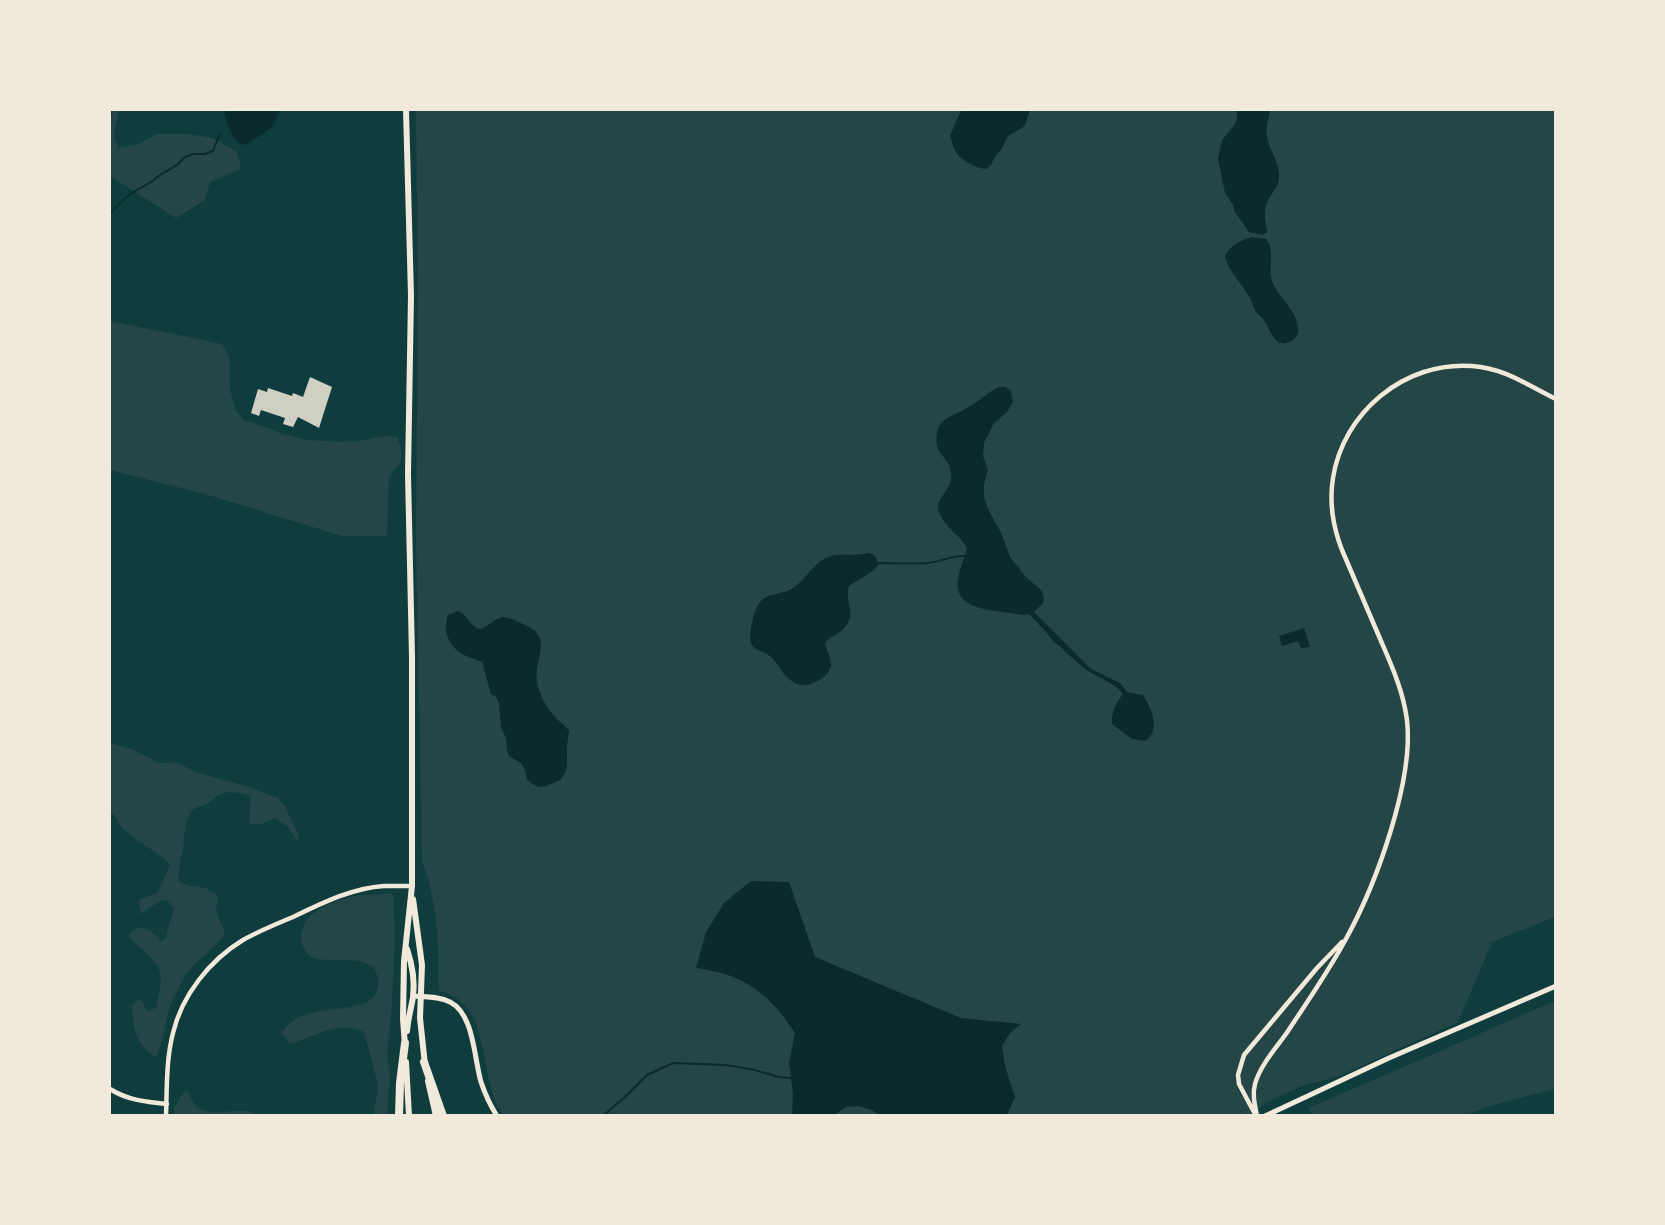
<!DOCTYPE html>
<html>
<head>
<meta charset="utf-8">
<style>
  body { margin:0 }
  #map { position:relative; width:1665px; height:1225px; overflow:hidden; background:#0f3d3e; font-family:Manrope,sans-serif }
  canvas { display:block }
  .frame { position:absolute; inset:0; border:111px solid #f1e9da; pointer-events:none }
</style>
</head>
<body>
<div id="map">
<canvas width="1665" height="1225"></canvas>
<div class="frame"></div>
</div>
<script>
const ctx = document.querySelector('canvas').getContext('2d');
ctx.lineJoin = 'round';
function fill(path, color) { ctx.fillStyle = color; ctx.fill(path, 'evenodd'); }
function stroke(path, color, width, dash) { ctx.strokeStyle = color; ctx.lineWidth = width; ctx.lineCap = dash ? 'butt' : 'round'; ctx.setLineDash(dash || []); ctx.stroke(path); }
fill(new Path2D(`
  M110,110H119L114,136L118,148L136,145L157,134H188L213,138L236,151L241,163L239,170L210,182L205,200L176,218L110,176Z
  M416,110H1555V917L1492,942L1458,1022L1342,1075L1299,1087L1266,1103L1250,1115H503C482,1085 488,1035 467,1008C459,998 450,994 439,991C439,948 438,902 422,862L416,541L418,282Z
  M110,321L222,344L229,355L230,389L236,411L244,420L271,429L282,434L309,440L343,442L360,441L386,436L397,437L401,448V460L399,466L395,469L389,479L387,536H342L205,494L110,470Z
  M110,743L134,750L155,761L160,763L177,762L197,773L251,787L266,794L277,797L284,805L299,835L297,841L288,827L275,818C266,821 258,828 249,823L251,796C241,793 228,790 218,795C214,797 212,802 207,804C202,806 194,807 191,812C183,823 185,837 183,849C181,860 178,870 179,882L190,886L206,888L216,894L218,900L216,911L225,933C214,952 195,958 184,978C179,987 173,997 170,1007C165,1024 164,1041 156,1057C135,1045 133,1027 132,1005L138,1000L142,1001L147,1011L156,1008C162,977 167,971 141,948C136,944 131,941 129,934C143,921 151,931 161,941L166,938C167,925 173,919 174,907L166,900L160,901L141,914L139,904L140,899L156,894L159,890L170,865L167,861L123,829L114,815L110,812Z
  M389,893L394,895L393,900L395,935L392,1002L387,1057L390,1073L387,1115H374L378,1085L364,1032C340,1021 318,1034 294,1043L289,1042L282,1034C296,1000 362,1017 375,995C378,990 379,984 378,978C371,948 327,968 309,955C303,950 299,938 302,931C303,927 305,922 308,918C317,907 347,896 362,895C371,894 380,895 389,893Z
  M1555,1001V1089L1489,1106L1466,1115H1312L1309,1108Z
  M188,1092C202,1129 234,1101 259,1115H174V1108L183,1093Z`), '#244646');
fill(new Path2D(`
  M224,110H280V112L272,127L249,143L241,145C232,138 225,121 224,110Z
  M961,110H1030L1025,126L1008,136L1001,150L996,155L991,165L986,169C977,168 964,162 958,155C954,150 952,142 950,136Z
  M1237,110H1270C1269,118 1265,128 1267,138C1270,152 1280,163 1279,178C1278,189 1270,194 1267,203C1263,212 1266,223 1267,232L1263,235L1249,232L1235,212L1233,205L1225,193L1218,159L1222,140L1234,126L1237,119Z
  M1252,237L1266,239C1276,251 1267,269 1273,283C1279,298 1296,310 1298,327C1299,332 1297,336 1294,339C1289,344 1282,345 1277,341C1271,336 1269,328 1265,322C1263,317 1259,316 1256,312C1253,307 1252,300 1248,295C1240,281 1229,272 1225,256C1230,245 1241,240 1252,237Z
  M999,387H1005L1010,390L1013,402L1007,412L994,423L984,443L983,456L988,470L984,484V496L987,507L1001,533L1010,557L1026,577L1042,591L1044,597L1043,603L1034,612L1091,669L1120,683L1127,692L1143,695C1151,709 1162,729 1145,741L1132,739L1112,724C1111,714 1116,702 1123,694C1113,681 1097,678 1084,668C1064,652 1046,632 1029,614L1023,615C1005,611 961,612 958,589C956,576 964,561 967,548C960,535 944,527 939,512C935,500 947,493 950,483C952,479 951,474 950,469C949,460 939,455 937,446C933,415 954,418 972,405C982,399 988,392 999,387Z
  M867,553C874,553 878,558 878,565L874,570L849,586C844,602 856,611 847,624C842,634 831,635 825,643C826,650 831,657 831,664C831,677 810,687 800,685C796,684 791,681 788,678C781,672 778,663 771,657C766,652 756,651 752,645C747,638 754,609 760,602C769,592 783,595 793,588C807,579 814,561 831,556C842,553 854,557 867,553Z
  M458,611C466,613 469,624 478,629C488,628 494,618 503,617C510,617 518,622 525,625C556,638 531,661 538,686C541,698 547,709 556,718C560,722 565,725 569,731L567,746V767L565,773L560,780L546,786L539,787L532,784L527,779L525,770L521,763L509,756L507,750L506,738L501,727L499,703L496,697L491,694L482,662C475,658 465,657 459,652C447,643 443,628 448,615Z
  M1304,628L1310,647L1301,648L1298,641L1282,646L1279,636Z
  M751,881L789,882L815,957L961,1018L1021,1024L1010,1033L1002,1046L1005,1066L1015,1097L1007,1115H878L872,1110L859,1106L846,1107L834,1115H792L793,1093L789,1063L795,1033C769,993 744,974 696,968L706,932L724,903Z`), '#0a2a2b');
stroke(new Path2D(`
  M110,120L111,110
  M110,213L130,194L151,182L160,175L177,165L185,157L193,154H205L213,151L220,133
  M878,563C894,563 911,564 927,563C941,562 951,555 965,556
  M1048,633L1054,641L1059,644
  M603,1116L627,1095L647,1075L673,1063L726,1065L755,1070L778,1077L792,1078`), '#0a2a2b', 2);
fill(new Path2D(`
  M310,377L332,387L319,428L298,417L293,427L283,424L285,418L261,410L259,416L251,413L258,389L267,392L268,388L292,396L293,393L303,397Z`), '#cfcfc3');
stroke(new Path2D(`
  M110,1089C127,1100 146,1102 167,1104
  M1255,1114L1239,1084L1238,1075L1244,1055L1317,968L1342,942
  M166,1116C167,1088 166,1060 173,1033C182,995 210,960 243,940C259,931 276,924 293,917C322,903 352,888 384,886C393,886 402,886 412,886
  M1257,1116C1255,1105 1252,1095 1255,1084C1260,1066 1275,1049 1286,1034C1307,1002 1329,971 1347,937C1376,884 1414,781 1407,720C1403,689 1390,662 1378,634C1366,606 1354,578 1342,550C1333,527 1329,503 1333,478C1343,413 1404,361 1472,366C1507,369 1525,384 1556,399`), '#f1e9da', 4.5);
stroke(new Path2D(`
  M413,996C425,997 439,996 450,1002C474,1014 474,1058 481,1082C485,1094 490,1105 497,1116
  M1265,1116L1389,1058L1556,986`), '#f1e9da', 5);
stroke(new Path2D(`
  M413,899L422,965L420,1018L425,1065
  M407,1031C408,1019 411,1009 413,997C415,982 412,964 407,949
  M405,1046L403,1019L404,961L412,886V657L408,474L411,296L406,110
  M406,1062L409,1116
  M428,1081L436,1116`), '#f1e9da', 6);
stroke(new Path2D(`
  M424,1062L443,1116
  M399,1116L400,1083L405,1043`), '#f1e9da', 8);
</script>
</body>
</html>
